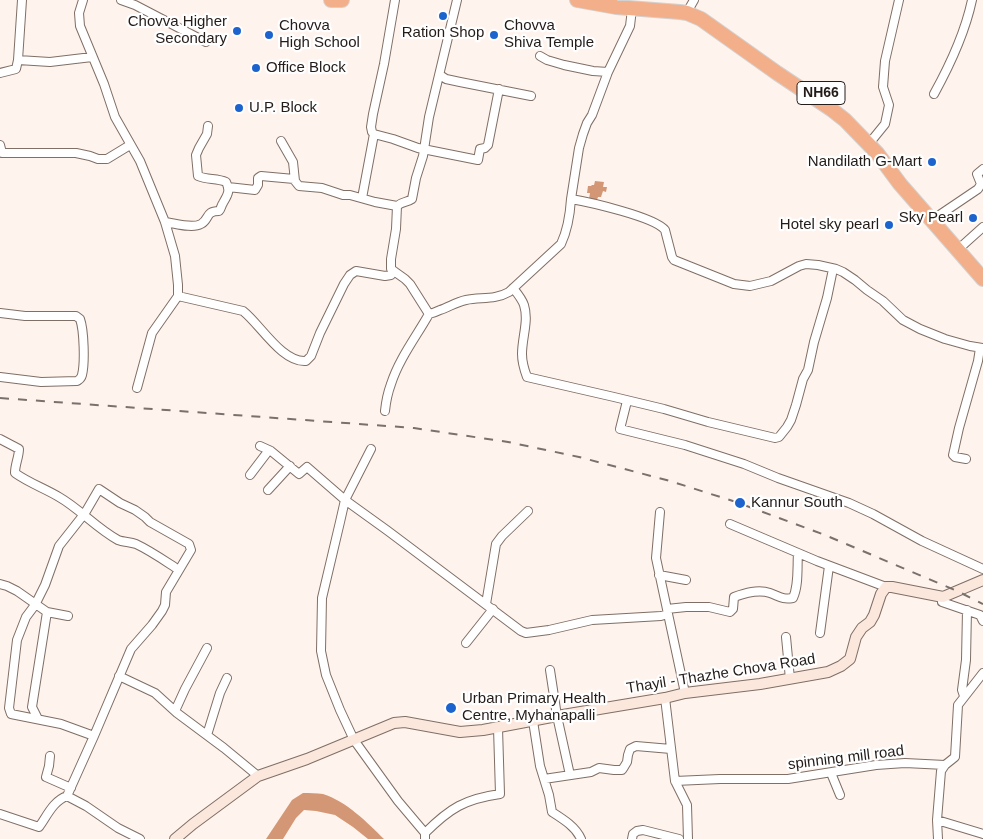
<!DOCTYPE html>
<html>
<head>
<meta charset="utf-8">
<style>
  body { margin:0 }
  canvas { display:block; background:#fff3ed }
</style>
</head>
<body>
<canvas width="983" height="839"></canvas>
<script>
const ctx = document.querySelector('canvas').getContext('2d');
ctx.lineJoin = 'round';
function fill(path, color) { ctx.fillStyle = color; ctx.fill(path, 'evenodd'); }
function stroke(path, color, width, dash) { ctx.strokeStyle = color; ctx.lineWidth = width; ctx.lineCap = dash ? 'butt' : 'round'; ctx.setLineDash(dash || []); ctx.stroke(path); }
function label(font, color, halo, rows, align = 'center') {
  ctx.font = font + ' Arial,sans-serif'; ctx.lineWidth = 4.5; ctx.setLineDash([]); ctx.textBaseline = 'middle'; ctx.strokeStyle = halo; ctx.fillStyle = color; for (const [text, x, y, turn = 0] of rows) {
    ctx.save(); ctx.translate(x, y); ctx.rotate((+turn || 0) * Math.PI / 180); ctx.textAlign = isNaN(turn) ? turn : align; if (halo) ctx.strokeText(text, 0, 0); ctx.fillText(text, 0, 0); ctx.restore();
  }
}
fill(new Path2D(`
  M595,181L604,182L603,187H607L606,192L603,191L601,197H598L597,200L589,199L590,193H587L588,186H591L592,185H594Z
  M303,793C310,793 317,793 323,794C346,801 368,823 384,839H368L353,827L335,815L316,811L304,810L296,818L283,839H266L292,800Z`), '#d49775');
const street = new Path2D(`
  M83,0L79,13L80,26L104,84L115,117L140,161L165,222L175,256L178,285V296L152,333L137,388
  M121,0L135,5L206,42
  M395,0L384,64L373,114L371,127L372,132L374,134L393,139L418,148L478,160L480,149L485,148L488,145L499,89
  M457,0L429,117L423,156L416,178L412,199C406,203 403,201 397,206L396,229L391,259V269L405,279L410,284L429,314C433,313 436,312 440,310C449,307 456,302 466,300C481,297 495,300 509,292L561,244C568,229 570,215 571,199
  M690,7L694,0
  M632,9L630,26L608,72L592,115L587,123L583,134L579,148L571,199C589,202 655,217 665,230L672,257L674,260L734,284L750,286L771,281L799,266L806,264L818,265L836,269L843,272L855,280L867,290L883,301L903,320L920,329L945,339L970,346L983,348
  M540,56L547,60L564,65L593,71L608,72
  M18,60L22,0
  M0,73L16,69L18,60L50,62L92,57
  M440,75L446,79L460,82L531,96
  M934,94C950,65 965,33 972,0
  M872,140L885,124L889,105L883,87L885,61L899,0
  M281,141L293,162L295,181L299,186L322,188L343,195H350L375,202L397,206
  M0,145L2,153H76L90,156L98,159H107L130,145
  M228,187L255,190L258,185V178L261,176L294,179
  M362,198L374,134
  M938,216L978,189L981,184L977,174L983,169
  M165,222C174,223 192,229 201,224C210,219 205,211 219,211C221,209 221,206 223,203C227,196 231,191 226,182C217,178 207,180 198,176L196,155L199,148L207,134L208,126
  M963,245L983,227
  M513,288C517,293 522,299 524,305C529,321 522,337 522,354C522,362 524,369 527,377L614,397L664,409L708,422L775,438L779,437L787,427L791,420L796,405L803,379L808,370L814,342L827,298L833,269
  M178,296L243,311C260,324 282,363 306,361L311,356L320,333L344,284L350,275L356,271L385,276L391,275L394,271
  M0,313L25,316H76L80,319C84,330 85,363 82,375C81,379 80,379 77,381L41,382L0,377
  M627,401L620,429L685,445L744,464L778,478L849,503L873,514L922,541L983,569
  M385,411C386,401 388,392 391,384C399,359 416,337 429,314
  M0,439L19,449C19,457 15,464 15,473C29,483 44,488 59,497C80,509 96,528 118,540C123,542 130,542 136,544C151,551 165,561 179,570
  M260,446L271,451L299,474L307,467L345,500L388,531L521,631L526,633L549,630L592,620L661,616L668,614
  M371,449L345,500L340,522L322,598L321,651L326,675L340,710L354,740L398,801L425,833V839
  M966,459L955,457L953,455L959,428L978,361L980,348
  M250,475L269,450
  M268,490L290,466
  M660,512L656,558L685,693
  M730,524L817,561L886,587
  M659,575L686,580
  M0,584L7,586L17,591L47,612L68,616
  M943,597L942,602L980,615L983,621
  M486,604L496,544L502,536L528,511
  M667,609L686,607H709L730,612L733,609L734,597C745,593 758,589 770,593C779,596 782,600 793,598C799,585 797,567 798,553
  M820,633L829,566
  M786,637L790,679
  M466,643L493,609
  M550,670L557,716L570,775
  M119,676L155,693L177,713L224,748L258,776
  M965,695L964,696L962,690L966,660L967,610
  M665,698L675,781L687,805L688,839
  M175,711L185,689L207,648
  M38,719L32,707L47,612
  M533,721L540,766L549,795L552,812C563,819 576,827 581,839
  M207,735L220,693L227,678
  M50,756L49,766L46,777L71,788
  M831,773L840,795
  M544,779L591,772L599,768L614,770H622L624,767L627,762L628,755L630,749L636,746L671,749
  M675,781L720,779H788L876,765L905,763L945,765L955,757L958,705L983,673
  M67,796L86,806L118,828L140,839
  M0,814L39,827C47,816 53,801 67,796L94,736L131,649L152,625L162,611L165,605L166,592L191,550L189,544L150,522L145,517L135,510L120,503L99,489L85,513L59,546L45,585L35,605L26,617L17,640L9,708L11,714L61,724L94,736
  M937,820L983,834
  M425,833C450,808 465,799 500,794L498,728
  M632,839L633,834L637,831L643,830L679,839
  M938,839L937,820L941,771L945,765`);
const secondary = new Path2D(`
  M175,839L193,824L258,776L307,759L394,723L405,722L460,732L483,730L557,716L665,698L685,693L760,684L828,672L841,666L850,659L856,637L862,628L870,622L874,615L881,594L886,587H892L943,597L983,580`);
const highway = new Path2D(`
  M331,0H342
  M577,0L616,7L680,12L687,13L701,19L777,73L831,109L845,120L877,153L900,184L983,279`);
stroke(street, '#7f6f66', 10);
stroke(secondary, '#7f6f66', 12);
stroke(highway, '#d3d2d1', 16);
stroke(street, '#fff', 8);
stroke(secondary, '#fbe7dc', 10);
stroke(highway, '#f2af8a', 14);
stroke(new Path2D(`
  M0,398L414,428L508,442L579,457L670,481L736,502L825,535L957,591L983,604`), '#7a716d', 2, [9, 9]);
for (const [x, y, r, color] of [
  [443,16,5,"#1c63ce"],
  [237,31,5,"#1c63ce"],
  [269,35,5,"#1c63ce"],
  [494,35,5,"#1c63ce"],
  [256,68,5,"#1c63ce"],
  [239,108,5,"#1c63ce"],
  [932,162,5,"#1c63ce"],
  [973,218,5,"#1c63ce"],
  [889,225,5,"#1c63ce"],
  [740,503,6,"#1c63ce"],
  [451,708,6,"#1c63ce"]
]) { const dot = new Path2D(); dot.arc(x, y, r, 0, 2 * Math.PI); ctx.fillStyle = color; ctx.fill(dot); stroke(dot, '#fff', 2); }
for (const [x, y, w] of [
  [821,93,48]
]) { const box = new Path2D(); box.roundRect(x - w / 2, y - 11.5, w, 23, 4); ctx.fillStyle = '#fff'; ctx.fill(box); stroke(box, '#231c19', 1); }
label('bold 14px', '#231c19', null, [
  ["NH66",821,93]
]);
label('15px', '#231c19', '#fff', [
  ["Chovva Higher",227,22,"right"],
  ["Secondary",227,39,"right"],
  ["Chovva",279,26],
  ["High School",279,43],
  ["Chovva",504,26],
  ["Shiva Temple",504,43],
  ["Ration Shop",443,33,"center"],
  ["Office Block",266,68],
  ["U.P. Block",249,108],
  ["Nandilath G-Mart",922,162,"right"],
  ["Sky Pearl",963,218,"right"],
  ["Hotel sky pearl",879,225,"right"],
  ["Kannur South",751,503],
  ["Urban Primary Health",462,699],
  ["Centre, Myhanapalli",462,716]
], 'left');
label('15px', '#231c19', '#fff', [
  ["Thayil - Thazhe Chova Road",721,674,-9],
  ["spinning mill road",846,758,-7]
]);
</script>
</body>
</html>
